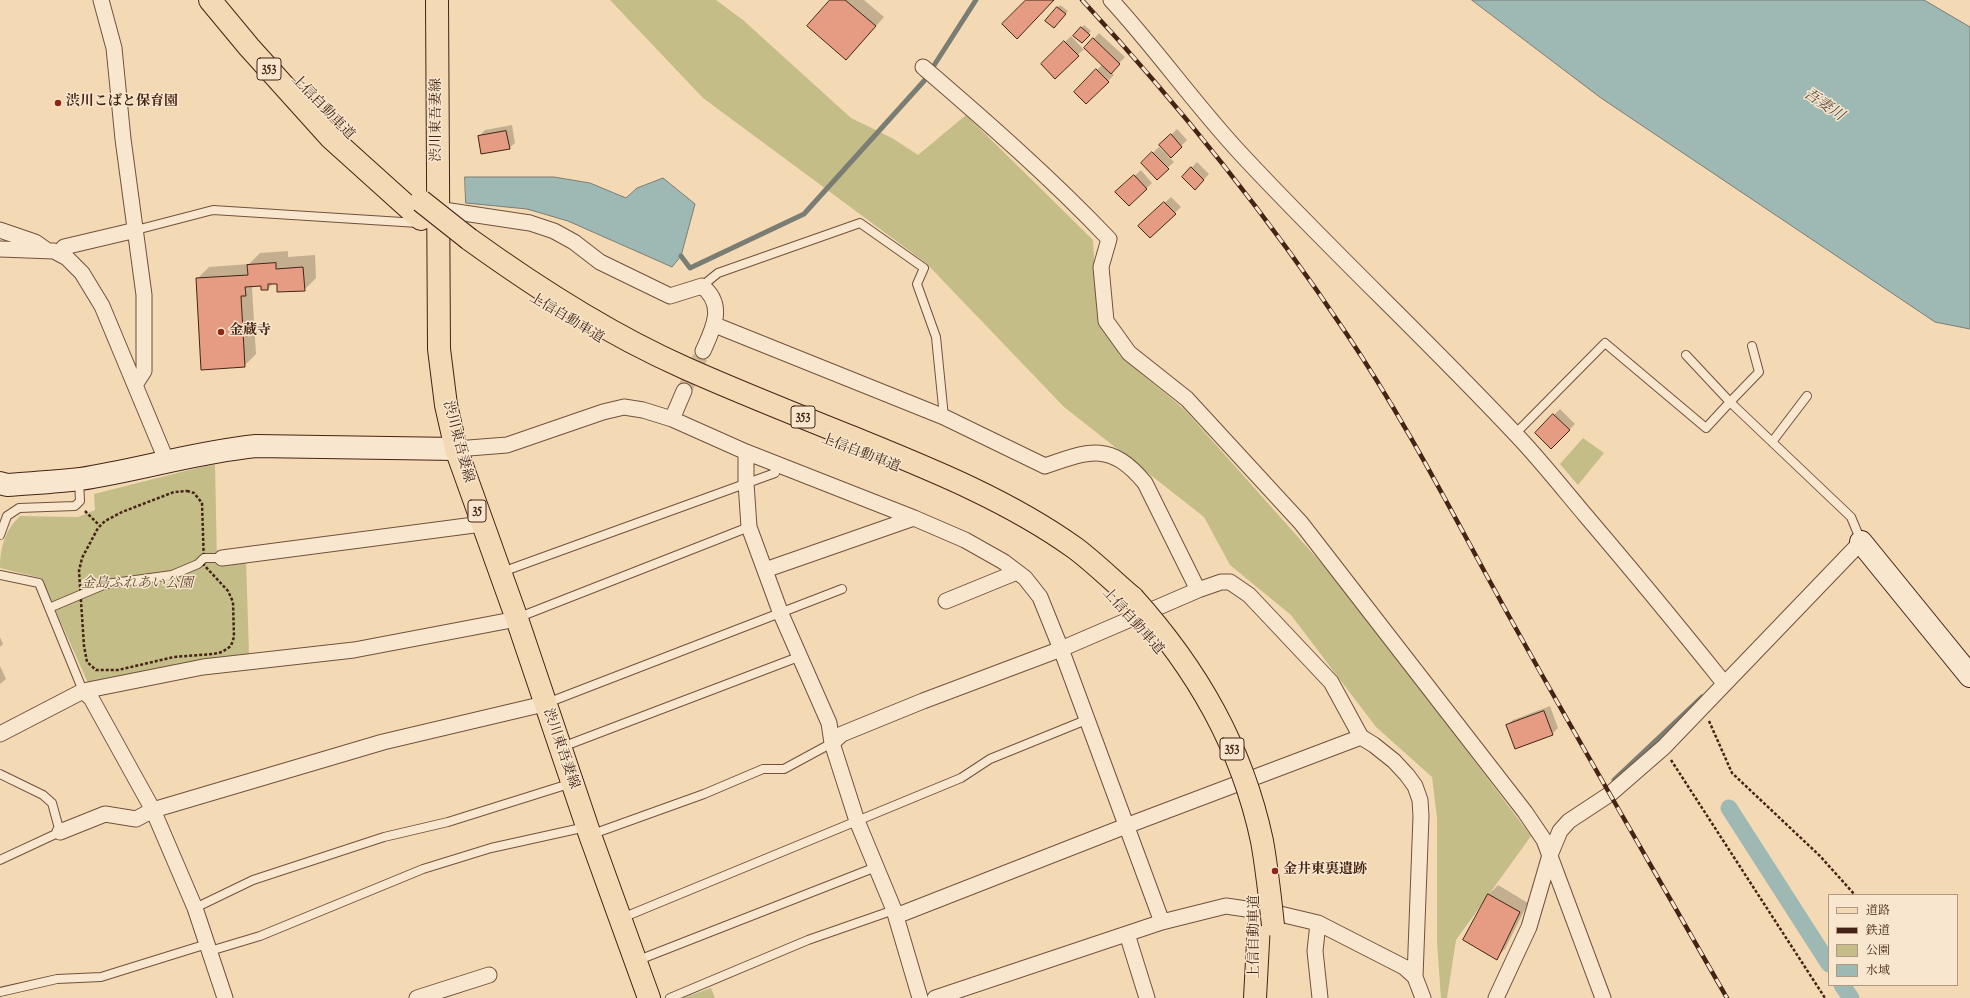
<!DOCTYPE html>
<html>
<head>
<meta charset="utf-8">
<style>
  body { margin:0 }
  #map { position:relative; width:1970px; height:998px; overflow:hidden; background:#f4dab4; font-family:"Sorts Mill Goudy","Noto Serif JP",serif }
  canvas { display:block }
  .legend { position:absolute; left:1828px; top:894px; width:130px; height:92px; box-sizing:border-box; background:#f8e7ce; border:1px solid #b09984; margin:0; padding:5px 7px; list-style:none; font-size:12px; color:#452315 }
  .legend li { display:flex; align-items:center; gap:8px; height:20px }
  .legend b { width:20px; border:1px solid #b09984 }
</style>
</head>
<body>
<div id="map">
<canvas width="1970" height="998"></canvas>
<ul class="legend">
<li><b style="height:5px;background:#f4dab4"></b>道路</li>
<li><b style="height:5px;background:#452315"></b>鉄道</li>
<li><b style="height:11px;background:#c4bd87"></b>公園</li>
<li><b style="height:11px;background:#9eb9b4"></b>水域</li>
</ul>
</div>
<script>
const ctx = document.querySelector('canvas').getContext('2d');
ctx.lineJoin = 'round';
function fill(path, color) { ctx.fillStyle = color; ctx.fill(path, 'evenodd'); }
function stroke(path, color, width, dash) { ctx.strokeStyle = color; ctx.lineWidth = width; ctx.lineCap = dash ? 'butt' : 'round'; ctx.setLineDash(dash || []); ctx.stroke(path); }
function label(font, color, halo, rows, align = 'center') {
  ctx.font = font + ' "Sorts Mill Goudy","Noto Serif JP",serif'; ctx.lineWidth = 3; ctx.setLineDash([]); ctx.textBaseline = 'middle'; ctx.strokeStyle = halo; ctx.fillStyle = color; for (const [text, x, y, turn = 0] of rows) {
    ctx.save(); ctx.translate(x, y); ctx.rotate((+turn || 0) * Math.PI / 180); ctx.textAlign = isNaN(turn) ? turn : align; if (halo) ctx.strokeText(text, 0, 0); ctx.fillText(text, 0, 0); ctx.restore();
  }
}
fill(new Path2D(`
  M610,0H716L743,20L851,118L892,138L918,155L966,115L1093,240L1097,316L1120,356L1184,409L1347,592L1531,836L1456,940L1447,998H1441L1437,943V818L1432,777L1376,727L1291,615L1230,565L1204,517L1064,407L926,263L703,98Z
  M1583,438L1604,453L1578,485L1560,464Z
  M215,465L217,562L246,559L249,654L88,683L41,578L0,568C0,547 5,530 20,516L78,517L95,510L94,494L205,466Z
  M711,988L715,998H683Z`), '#c4bd87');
const water = new Path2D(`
  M1472,0H1924L1970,27V329L1935,322L1601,98Z
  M465,177H554L590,183L626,198L637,188L663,178L695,204L681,256L672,267L568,221L527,209L466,203Z`);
fill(water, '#9eb9b4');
stroke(water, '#7a7d74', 1);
fill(new Path2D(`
  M832,0H864L884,17L855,50Z
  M1060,5L1068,11L1057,24L1047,20Z
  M1084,25L1091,31L1085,39L1082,28Z
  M1099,33L1125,57L1111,72L1114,75L1086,103L1075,92L1102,65L1085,48L1055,77L1043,64L1071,36L1084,50Z
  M512,125L515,143L509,148L479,136L485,130Z
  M1177,129L1187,140L1171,156L1166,140Z
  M1159,147L1174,162L1157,178L1142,163Z
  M1197,162L1209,174L1195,189L1183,177Z
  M1141,170L1152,183L1129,205L1123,187Z
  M1171,197L1181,207L1150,237L1145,221Z
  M288,251V257L315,255L316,278L304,290L278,283H273L268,289L262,285H255L252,288L256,354L244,366L197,279L209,267L249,264L260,253Z
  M1560,409L1575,424L1551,448L1536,433Z
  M0,637L3,644L0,647Z
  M0,666L6,679L0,684Z
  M1550,706L1558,728L1552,734L1507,726L1513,720Z
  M1498,885L1528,903L1505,949L1496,958L1464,940L1489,894Z`), '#0003');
stroke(new Path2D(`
  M681,256L690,268L804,214L924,81L976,0
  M1614,780L1702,697`), '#7a7d74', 5);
stroke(new Path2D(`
  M1729,808L1829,964
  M1842,985L1851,998`), '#9eb9b4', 17);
const building = new Path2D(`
  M830,0H845L876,26L846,60L807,26Z
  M1026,0H1054L1017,39L1002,24Z
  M1057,7L1066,14L1054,28L1045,21Z
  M1081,27L1090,35L1082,43L1073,36Z
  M1093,38L1120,64L1111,74L1084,48Z
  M1064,41L1079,56L1055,79L1041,64Z
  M1096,69L1109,82L1086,104L1074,92Z
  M506,131L510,149L481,154L478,136Z
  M1171,134L1182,147L1171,158L1159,145Z
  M1152,152L1169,169L1157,180L1141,163Z
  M1191,167L1204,180L1195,190L1182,177Z
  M1134,175L1147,189L1129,206L1115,192Z
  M1164,202L1176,214L1150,238L1138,226Z
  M276,263V269L303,267L305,291L277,292V284H268V290H261V286L245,287L246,296H241L245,367L201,370L196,278L248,275L247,265Z
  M1553,414L1570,430L1551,449L1535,433Z
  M1544,711L1553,735L1515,749L1506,725Z
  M1488,894L1520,912L1497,960L1463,940Z`);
fill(building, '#e59c82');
stroke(building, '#452315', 1);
stroke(new Path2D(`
  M684,391L703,351`), '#d1b594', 15, [15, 8]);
const lane = new Path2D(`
  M136,230L213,210L418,223
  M702,286L718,273L860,223L924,268L917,284L936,337L944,417
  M1686,355L1730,402L1759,372L1752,346
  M1515,434L1605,343L1706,428L1730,402L1851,517L1861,541
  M1772,442L1807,396
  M0,535L7,516L19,508L75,506L80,501L79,480
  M502,572L775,473
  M0,575L39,583L83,691
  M49,608L106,584L172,575L198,564L204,558H222
  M517,618L749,527
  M547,703L842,589
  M562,747L801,656
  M0,774L43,795L52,803L60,832L0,860
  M590,835L704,794L763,769H784L832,743
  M195,908L253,880L384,837L448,822L572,783
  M622,918L961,778L990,759L1086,720
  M210,951L260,936L423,869L491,848L586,827
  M636,961L876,867
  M0,992L57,979L101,977L207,944
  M670,998L808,940L894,910`);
const street = new Path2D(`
  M101,0L114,48L123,139L144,295V371L135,385
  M1111,0C1157,50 1196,106 1242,155C1333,253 1432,344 1523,442C1545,466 1565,491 1586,516C1633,571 1679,627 1724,683
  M923,67C987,122 1051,178 1109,239L1101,267L1106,321L1129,353L1187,399L1301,523L1525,812L1544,840L1603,998
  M437,209L530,223L554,231L574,242L600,262L670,296L702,286C726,305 713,329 703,351
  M0,230L35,242L45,249
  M0,249L54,251L67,258L82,273L102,306L167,462
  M59,253L64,247L136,230
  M715,325L944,417L1045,466C1090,450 1111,442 1145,483L1198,590
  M684,391L672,419L746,452V483L749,527L781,614L829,723L832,743L857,821L894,910L920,998
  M456,449L507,445L603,412L624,407L643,410L672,419
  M746,452L914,518L965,540L1004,562L1025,578L1040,597L1061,649L1162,922
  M222,558L482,524
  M765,570L914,518
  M946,601L1017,572
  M83,691L203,667L354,650L517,619
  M0,734L83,691L91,698L153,810L195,908L225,998
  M832,743L842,734L923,701L1061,649L1198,590L1221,582H1230L1249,595L1331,682L1361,737L1374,745L1394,761L1407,775L1415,786L1420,800L1421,816L1415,977
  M60,832L105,814L136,819L153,810L383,742L544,704
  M896,916L1126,826L1361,737
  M1318,923L1315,951L1320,998
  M1127,934L1147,998
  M417,998L489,975
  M935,998L1162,922L1226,906L1280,914L1318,923L1404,967L1415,977L1423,998
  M1496,998L1529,927L1550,855L1560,831L1569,821L1610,794L1664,747L1861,542`);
const secondary = new Path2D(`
  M0,483L7,485C31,483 56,482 80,479C139,470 196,452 256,446L456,449
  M1861,542L1970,676`);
const primary = new Path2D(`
  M437,0L439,349L446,405L456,449L517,619L590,835L649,998`);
const highway = new Path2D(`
  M210,0L249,47L330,137L421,219
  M469,239C537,288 608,334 685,368C741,393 797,415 854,438C930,469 1008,500 1075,548C1095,563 1114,582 1133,598
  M1255,998L1259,924`);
stroke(lane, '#71513d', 10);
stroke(street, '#71513d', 17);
stroke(secondary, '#452315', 24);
stroke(primary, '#452315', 24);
stroke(highway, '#452315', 24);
stroke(new Path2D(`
  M187,491L194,493L202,503L204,565L228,591L233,602L234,637L231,646L222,652L213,654L174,657L118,670H96L87,662L84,646L79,571L82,558L98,528L105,521L122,512L174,492Z
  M85,511L100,526
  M1709,721L1732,773L1820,856L1855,895
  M1671,760L1825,998`), '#452315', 2.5, [3, 2]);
stroke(lane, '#f8e7ce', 8);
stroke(street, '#f8e7ce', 15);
stroke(secondary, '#f8e7ce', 22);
stroke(primary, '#f4dab4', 22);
stroke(highway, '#f4dab4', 22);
const rail = new Path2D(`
  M1082,0C1178,104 1267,215 1346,333C1411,429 1462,533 1519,634C1587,756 1658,877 1727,998`);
stroke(rail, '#452315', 4.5);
stroke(rail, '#f8e7ce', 3, [9]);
const highwayBridge = new Path2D(`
  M421,201L469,239
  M1133,598C1197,669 1242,747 1262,841C1267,869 1270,897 1273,925`);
stroke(highwayBridge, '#452315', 24, []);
stroke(highwayBridge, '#f4dab4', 22);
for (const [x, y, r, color] of [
  [58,103,4,"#8f2418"],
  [221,332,4,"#8f2418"],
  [1275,871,4,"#8f2418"]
]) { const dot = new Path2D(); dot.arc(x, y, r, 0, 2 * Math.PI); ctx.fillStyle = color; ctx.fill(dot); stroke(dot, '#f8e7ce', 1.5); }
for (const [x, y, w] of [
  [269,69,24],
  [803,417,24],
  [477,511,18],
  [1232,749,24]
]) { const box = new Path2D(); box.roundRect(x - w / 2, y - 11, w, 22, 3); ctx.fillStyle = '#f8e7ce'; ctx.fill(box); stroke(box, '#452315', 1); }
label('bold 13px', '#452315', null, [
  ["353",269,69],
  ["353",803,417],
  ["35",477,511],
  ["353",1232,749]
]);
label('bold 14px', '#452315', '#f8e7ce', [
  ["渋川こばと保育園",66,103],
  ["金蔵寺",229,332],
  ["金井東裏遺跡",1283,871]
], 'left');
label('14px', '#452315', '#f8e7ce', [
  ["上信自動車道",322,108,46],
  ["渋川東吾妻線",438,120,-90],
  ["上信自動車道",566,319,31],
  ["渋川東吾妻線",457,442,75],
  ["上信自動車道",860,454,21],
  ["上信自動車道",1132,622,48],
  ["渋川東吾妻線",560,749,71],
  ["上信自動車道",1256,937,-90]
]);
label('italic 14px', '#654a32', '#f8e7ce', [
  ["金島ふれあい公園",137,585]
]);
label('italic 15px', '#5b483d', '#f8e7ce', [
  ["吾妻川",1823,106,34]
]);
</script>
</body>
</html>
